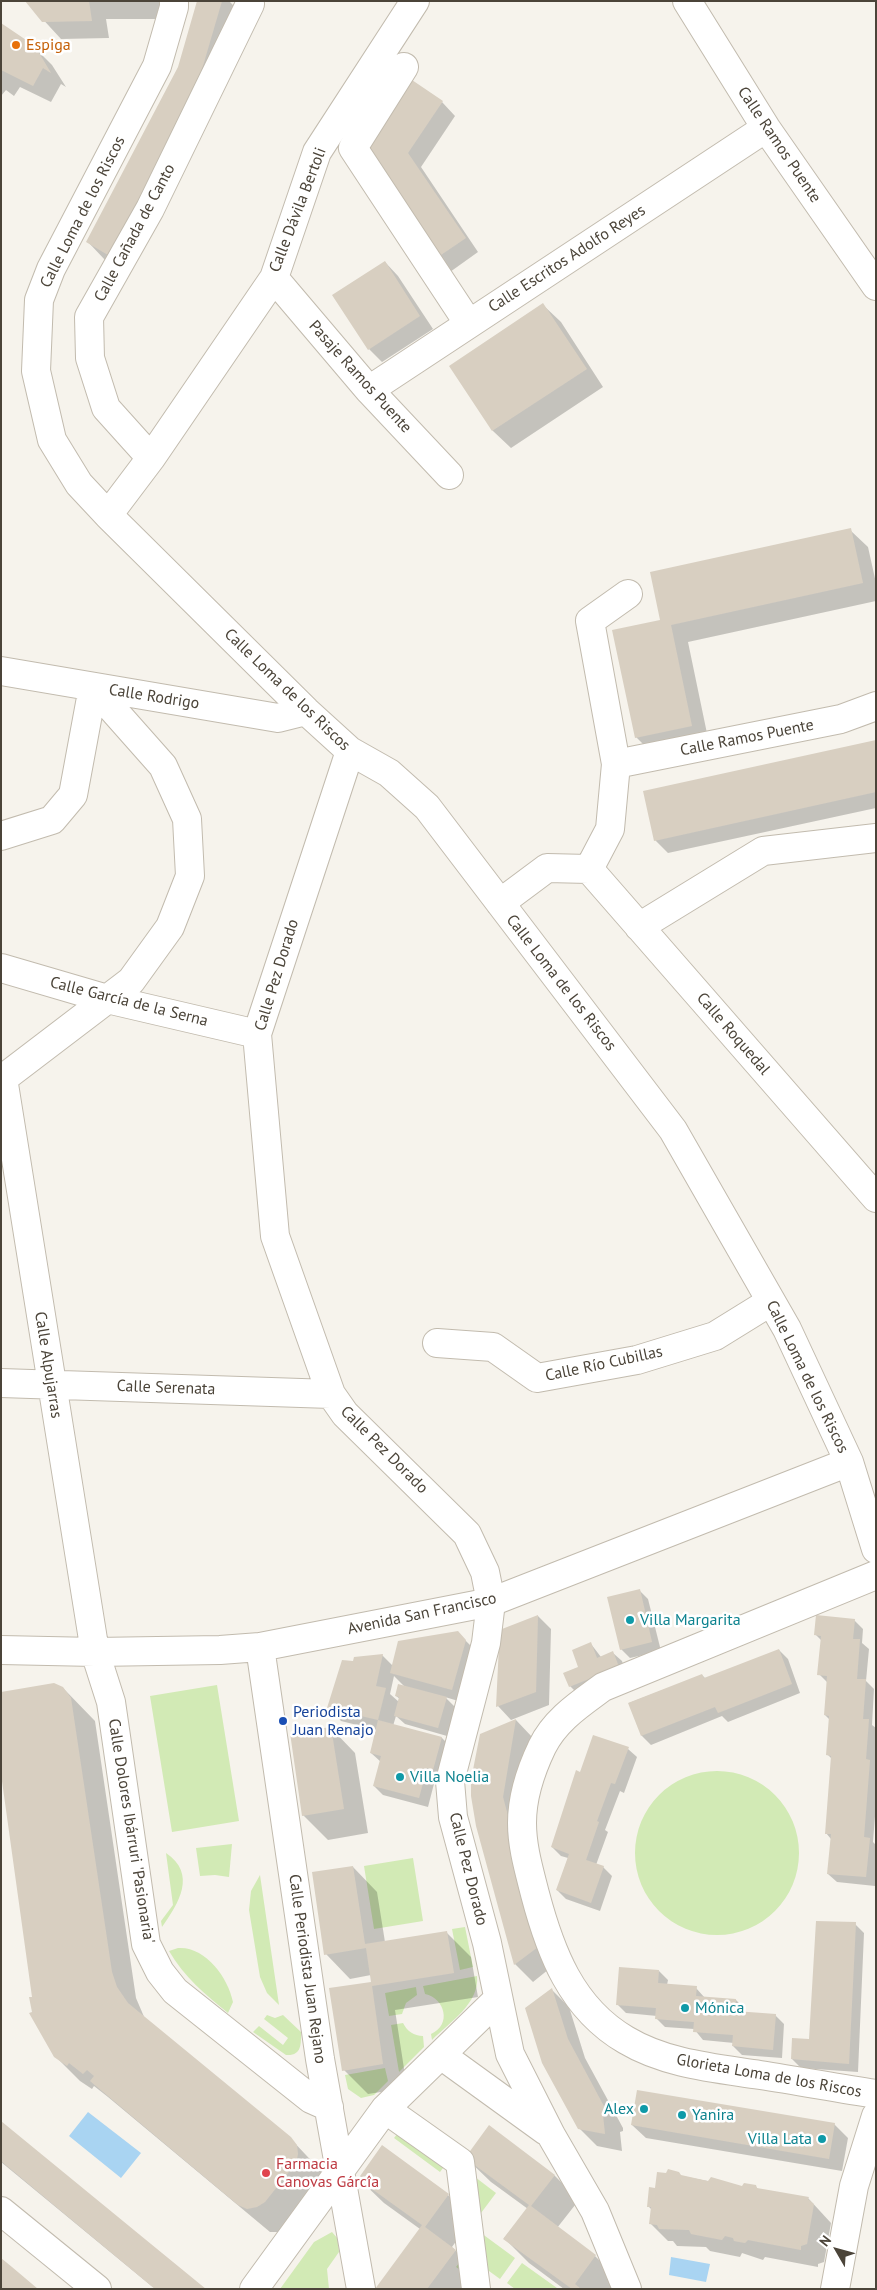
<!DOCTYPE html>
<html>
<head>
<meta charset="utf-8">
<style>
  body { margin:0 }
  #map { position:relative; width:877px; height:2290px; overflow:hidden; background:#f6f3ec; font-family:"PT Sans",sans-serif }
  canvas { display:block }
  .frame { position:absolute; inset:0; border:2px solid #4b4439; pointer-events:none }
  .north { position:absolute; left:812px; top:2225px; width:50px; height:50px; -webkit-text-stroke:4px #fff; paint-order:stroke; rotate:308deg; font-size:14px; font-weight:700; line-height:20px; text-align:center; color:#4b4439 }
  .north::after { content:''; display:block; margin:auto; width:18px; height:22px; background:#4b4439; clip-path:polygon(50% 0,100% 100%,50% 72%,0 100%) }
</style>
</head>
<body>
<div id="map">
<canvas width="877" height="2290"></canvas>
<div class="frame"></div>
<div class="north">N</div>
</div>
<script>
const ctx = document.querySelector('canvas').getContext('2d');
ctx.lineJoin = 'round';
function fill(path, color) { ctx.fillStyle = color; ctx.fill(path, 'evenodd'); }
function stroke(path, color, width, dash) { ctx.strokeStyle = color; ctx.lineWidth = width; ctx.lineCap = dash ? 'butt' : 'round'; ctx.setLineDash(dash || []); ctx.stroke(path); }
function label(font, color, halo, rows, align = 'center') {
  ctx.font = font + ' "PT Sans",sans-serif'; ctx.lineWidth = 5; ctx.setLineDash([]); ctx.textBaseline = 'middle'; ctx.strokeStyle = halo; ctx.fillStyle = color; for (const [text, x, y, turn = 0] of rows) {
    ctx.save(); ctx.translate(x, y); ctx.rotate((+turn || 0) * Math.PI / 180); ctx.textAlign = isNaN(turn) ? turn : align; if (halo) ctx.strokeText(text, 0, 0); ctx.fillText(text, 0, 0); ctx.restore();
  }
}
fill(new Path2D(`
  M217,1685L239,1821L172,1832L150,1696Z
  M635 1853a82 82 0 1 1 164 0a82 82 0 1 1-164 0Z
  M232,1844L229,1877L215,1875L200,1876L196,1848Z
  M166,1853C197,1874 179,1903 162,1927L161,1921L173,1905Z
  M413,1858L423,1921L374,1929L364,1866Z
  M260,1875L279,2005L267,1993L260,1977L249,1910L251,1891Z
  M465,1927L473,1967L460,1970L452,1929Z
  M178,1948C205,1946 228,1977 233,2002L228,2013C205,1994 184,1977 169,1951Z
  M477,1976C480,2003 450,2022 432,2040L431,2034C452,2025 445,1998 425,1994L423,1986Z
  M416,1987L417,1995L406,2003L402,2014L389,2016L385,1993Z
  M267,2015L275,2018L283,2015L301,2032C301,2044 302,2056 286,2055L253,2032L259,2026L283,2045L288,2038L264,2019Z
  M403,2023C407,2031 414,2036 423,2036L424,2047L399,2072L391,2025Z
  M385,2068L388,2081L374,2095L361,2098L348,2089L345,2075Z
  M404,2125L449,2160L440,2172L394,2138Z
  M475,2177L496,2193L478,2217Z
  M332,2232L338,2239L339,2252L327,2269L329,2289H280L314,2242Z
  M481,2233L515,2258L500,2279L489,2271L479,2284L456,2267Z
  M522,2263L557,2288L556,2289H515L507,2283Z`), '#d2eab5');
fill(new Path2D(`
  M88,2112L141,2153L121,2178L69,2136Z
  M671,2257L710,2264L706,2282L669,2275Z`), '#a9d4f2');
fill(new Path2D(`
  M26,1H164L165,19H106L109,38L61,39Z
  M199,1H229L241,13L210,118L126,271L105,260L88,242L179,67Z
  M1,25L34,47L52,65L66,87L61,84L51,102L20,87L14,96L6,90L1,96Z
  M442,102L455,116L421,167L478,252L450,272L366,155Z
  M385,262L398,276L433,329L382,362L369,349Z
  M543,305L561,322L603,387L511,448L493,431L451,366Z
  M850,530L868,547L876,583V601L688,642L709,743L654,755L636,737L662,621Z
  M876,742V808L668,853L655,840Z
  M639,1590L648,1599L661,1651L630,1658L621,1649Z
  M538,1616L551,1629L549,1705L511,1720L498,1706L500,1645Z
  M854,1620L863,1629L862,1643L869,1649L866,1681L874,1689L872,1725L876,1728V1804L873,1842L876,1845L875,1886L837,1882L828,1874L831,1839L826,1833L832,1759L828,1755L830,1720L825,1715L828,1683L819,1674L822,1641L815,1634Z
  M458,1633L471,1646L465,1703L445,1697L455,1707L447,1736L405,1724L396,1716L393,1726L442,1738L451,1747L441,1778L436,1776L428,1807L383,1795L374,1786L381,1762L371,1753L377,1730L341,1721L328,1707L354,1663L382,1655L393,1666ZM394,1676L406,1688L396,1696L400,1699L399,1702L390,1694Z
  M591,1644L601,1657L613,1653L622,1661L627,1676L579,1695L570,1686Z
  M779,1650L788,1659L800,1693L728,1722L722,1716L651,1745L642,1736L629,1703L702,1675L706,1679Z
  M63,1688L95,1721L136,1998L145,2019L290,2138L321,2171L322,2179L279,2232H270L108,2097L94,2086L92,2089L80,2081L55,2056L34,2013L33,1998Z
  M516,1720L533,1738L520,1815L559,1961L533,1982L515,1964L477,1825L481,1735Z
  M331,1728L355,1753L368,1833L328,1840L303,1815Z
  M628,1749L637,1757L624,1793L620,1791L605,1830L608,1832L596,1865L603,1867L612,1876L600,1911L566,1899L557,1890L568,1858L561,1856L552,1847L580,1773Z
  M353,1867L377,1892L385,1942L447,1933L471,1957L478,1997L395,2010L407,2088L368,2094L344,2070L372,1983L371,1975L350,1979L326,1954Z
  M855,1924L864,1933L858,2072L801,2068L792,2059L810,2041Z
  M659,1971L668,1980L667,1985L696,1988L705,1998L736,2000L745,2009L744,2013L775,2015L784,2024L782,2058L742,2055L733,2046L734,2043L703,2040L694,2029L665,2027L656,2018L657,2016L626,2013L617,2004Z
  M552,1990L569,2007L585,2058L623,2128V2131L620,2132L622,2151L597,2146L579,2128Z
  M1,2123L155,2289L1,2162Z
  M834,2124L848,2138L842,2171L646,2138L632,2125Z
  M490,2127L555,2176L579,2200L557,2228L595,2256L619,2280L613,2289H564L529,2263L504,2238L528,2209L491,2182L466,2158Z
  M682,2176L743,2188L755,2186L759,2190L808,2198L831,2223L824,2262L818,2264V2267L765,2257L763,2260L742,2253L740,2257L710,2251L706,2247L677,2246L673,2241H668L650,2223L652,2210L648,2206L656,2190Z
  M359,2179L448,2195L472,2219L452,2247L479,2275L469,2289H377L420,2229L384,2203Z`), '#0003');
fill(new Path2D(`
  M25,1H89L92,21L42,22Z
  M197,1H222L193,100L108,255L86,242L178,67Z
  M1,23L35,46L51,73L43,68L33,86L1,70Z
  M412,80L443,101L408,153L466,238L435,259L365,155Z
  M385,261L420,316L368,350L332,295Z
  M543,303L587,369L492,431L449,366Z
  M851,528L863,583L671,625L692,726L635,738L612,630L660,620L650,572Z
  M876,740V792L654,841L643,791Z
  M640,1589L652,1642L620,1650L607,1597Z
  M538,1615L536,1692L496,1707L499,1645L502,1629Z
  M816,1615L855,1619L853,1639H860L857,1679H866L863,1719H869L866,1759L870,1760L864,1837L870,1838L866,1877L827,1874L831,1834H825L831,1756L826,1755L829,1716L824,1715L827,1676L817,1675L821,1636L814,1635Z
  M458,1631L466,1640L452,1690L390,1673L398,1641Z
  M591,1642L597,1658L613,1651L619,1667L569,1687L563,1673L578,1667L572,1650Z
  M779,1649L792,1684L718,1713L715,1707L641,1736L628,1703L702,1674L704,1678Z
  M383,1654L376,1686L386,1688L378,1720L327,1708L342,1660L353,1661L354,1657Z
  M54,1683L63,1687L71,1698L112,1972L117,1987L128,2003L291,2137L297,2145L298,2154L296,2163L265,2202L257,2207L247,2209L238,2205L90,2081L94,2076L87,2070L83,2074L69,2063L67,2066L54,2057L29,2013L32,2012L29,1997H32L1,1774V1692Z
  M398,1684L447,1697L438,1728L394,1716L399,1697L395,1696Z
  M516,1719L503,1797L542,1944L514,1965L476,1826L471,1796V1780L480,1734Z
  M378,1720L442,1737L433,1770L427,1768L419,1798L373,1786L381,1756L370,1753Z
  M331,1727L344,1809L302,1816L290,1733Z
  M593,1735L629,1747L615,1784L611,1783L597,1821L599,1822L586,1860L604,1866L591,1903L556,1890L569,1854L551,1847L576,1770L580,1772Z
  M353,1866L365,1944L447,1931L454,1973L372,1986L383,2064L342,2071L329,1988L371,1982L366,1948L324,1955L312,1872Z
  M816,1921L856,1922L849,2064L791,2059L792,2038L809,2039Z
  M619,1967L659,1970L658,1983L697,1986L696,1996L736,1999L735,2011L776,2014L773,2050L732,2046L733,2035L693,2032L694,2022L655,2019L656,2008L616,2005Z
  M552,1988L568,2039L606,2110V2114L603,2115L605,2134L578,2129L542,2063L525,2008Z
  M637,2090L835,2123L829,2159L631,2125Z
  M1,2121L151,2244L206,2289H155L1,2161Z
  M489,2125L555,2175L531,2206L596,2255L575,2284L581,2289H572L503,2239L529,2205L465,2158Z
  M382,2145L449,2194L425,2227L456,2250L427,2289H375L422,2225L358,2179Z
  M668,2169L679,2172L681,2175L708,2181L711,2177L742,2186L744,2183L756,2185L757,2188L809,2197L808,2199L814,2204L807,2244L801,2246V2250L748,2240L745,2243L734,2241L733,2238L725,2236L722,2240L691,2234L689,2230L659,2229L657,2225L649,2224L651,2207H647L649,2187L655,2188L657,2172L666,2173Z
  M1,2258L12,2267L38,2289H1Z`), '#d8cfc1');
const minor = new Path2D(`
  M174,1V7L157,66L51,269L39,300L36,371L52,440L79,484L108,515L306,711L350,751L389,773L427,807L673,1130L787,1329L849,1462L876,1549
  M687,1L766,128L876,286
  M404,67L353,148L469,324
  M274,278L369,390L449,475
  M369,390L766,128
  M151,458L106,408L90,358L89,317L150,209L250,4
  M108,515L151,458L274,278L317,152L415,1
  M1,671L278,718L306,711
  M350,751L257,1034L275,1236L331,1394L345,1414L467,1534L485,1572L491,1602L486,1643L450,1781L453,1817L487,1943L510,2054L551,2135L595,2211L627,2289
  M616,764L590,621L628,594
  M1,836L52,820L73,795L93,687
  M589,869L876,1198
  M500,903L547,868L589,869L610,829L616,764L841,719L876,706
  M639,927L763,851L876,838
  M1,968L107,999L257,1034
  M3,1078L95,1652L111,1702L146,1944L160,1972L175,1991L311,2099L329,2107
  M1,1080L131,981L170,927L190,876L187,819L163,766L93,687
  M437,1343L493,1347L537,1378L637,1360L715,1336L770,1302
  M1,1383L331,1394
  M876,1575L603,1687C580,1704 555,1720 542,1747C531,1770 522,1797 522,1823C522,1847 529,1870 535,1894C550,1951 571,2008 626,2040C666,2064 715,2068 760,2075C799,2081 837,2088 876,2094
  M260,1647L320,2059L361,2289
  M1,1650L95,1652L220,1650L260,1647L491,1602L849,1462
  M441,2055L546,2131
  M385,2109L460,2162L476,2289
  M1,2211L97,2289
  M254,2289L385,2109L498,1999
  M835,2289L854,2186L876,2116`);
stroke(minor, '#c2bbae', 30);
stroke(minor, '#fff', 28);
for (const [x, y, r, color] of [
  [16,45,5,"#e8710a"],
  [630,1620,5,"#0f9aa8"],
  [283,1721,5,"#1a4fb4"],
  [400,1777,5,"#0f9aa8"],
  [685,2008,5,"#0f9aa8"],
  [644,2109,5,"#0f9aa8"],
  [682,2115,5,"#0f9aa8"],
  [822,2139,5,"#0f9aa8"],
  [266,2173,5,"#e0444e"]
]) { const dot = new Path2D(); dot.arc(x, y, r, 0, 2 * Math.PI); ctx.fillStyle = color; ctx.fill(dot); stroke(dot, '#fff', 2); }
label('16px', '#c56008', '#fff', [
  ["Espiga",26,45]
], 'left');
label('16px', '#4b4439', '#fff', [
  ["Calle Ramos Puente",779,145,56],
  ["Calle Dávila Bertoli",298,210,-69],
  ["Calle Loma de los Riscos",83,212,-63],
  ["Calle Cañada de Canto",135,233,-62],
  ["Calle Escritos Adolfo Reyes",567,259,-33],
  ["Pasaje Ramos Puente",360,377,48],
  ["Calle Loma de los Riscos",287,690,44],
  ["Calle Rodrigo",154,697,9],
  ["Calle Ramos Puente",747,738,-11],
  ["Calle Pez Dorado",277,975,-73],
  ["Calle Loma de los Riscos",561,983,52],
  ["Calle García de la Serna",129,1002,14],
  ["Calle Roquedal",733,1034,49],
  ["Calle Río Cubillas",604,1364,-12],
  ["Calle Alpujarras",48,1365,81],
  ["Calle Loma de los Riscos",807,1377,64],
  ["Calle Serenata",166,1388,2],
  ["Calle Pez Dorado",384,1450,45],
  ["Avenida San Francisco",422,1614,-12],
  ["Calle Dolores Ibárruri 'Pasionaria'",131,1831,81],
  ["Calle Pez Dorado",468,1869,76],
  ["Calle Periodista Juan Rejano",307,1969,82],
  ["Glorieta Loma de los Riscos",769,2076,10]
]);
label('16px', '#0d838f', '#fff', [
  ["Villa Margarita",640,1620],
  ["Villa Noelia",410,1777],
  ["Mónica",695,2008],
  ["Alex",634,2109,"right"],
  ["Yanira",692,2115],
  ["Villa Lata",812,2139,"right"]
], 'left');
label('16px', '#164399', '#fff', [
  ["Periodista",293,1712],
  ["Juan Renajo",293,1730]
], 'left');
label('16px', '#be3a42', '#fff', [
  ["Farmacia",276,2164],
  ["Canovas Gárcîa",276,2182]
], 'left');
</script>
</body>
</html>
